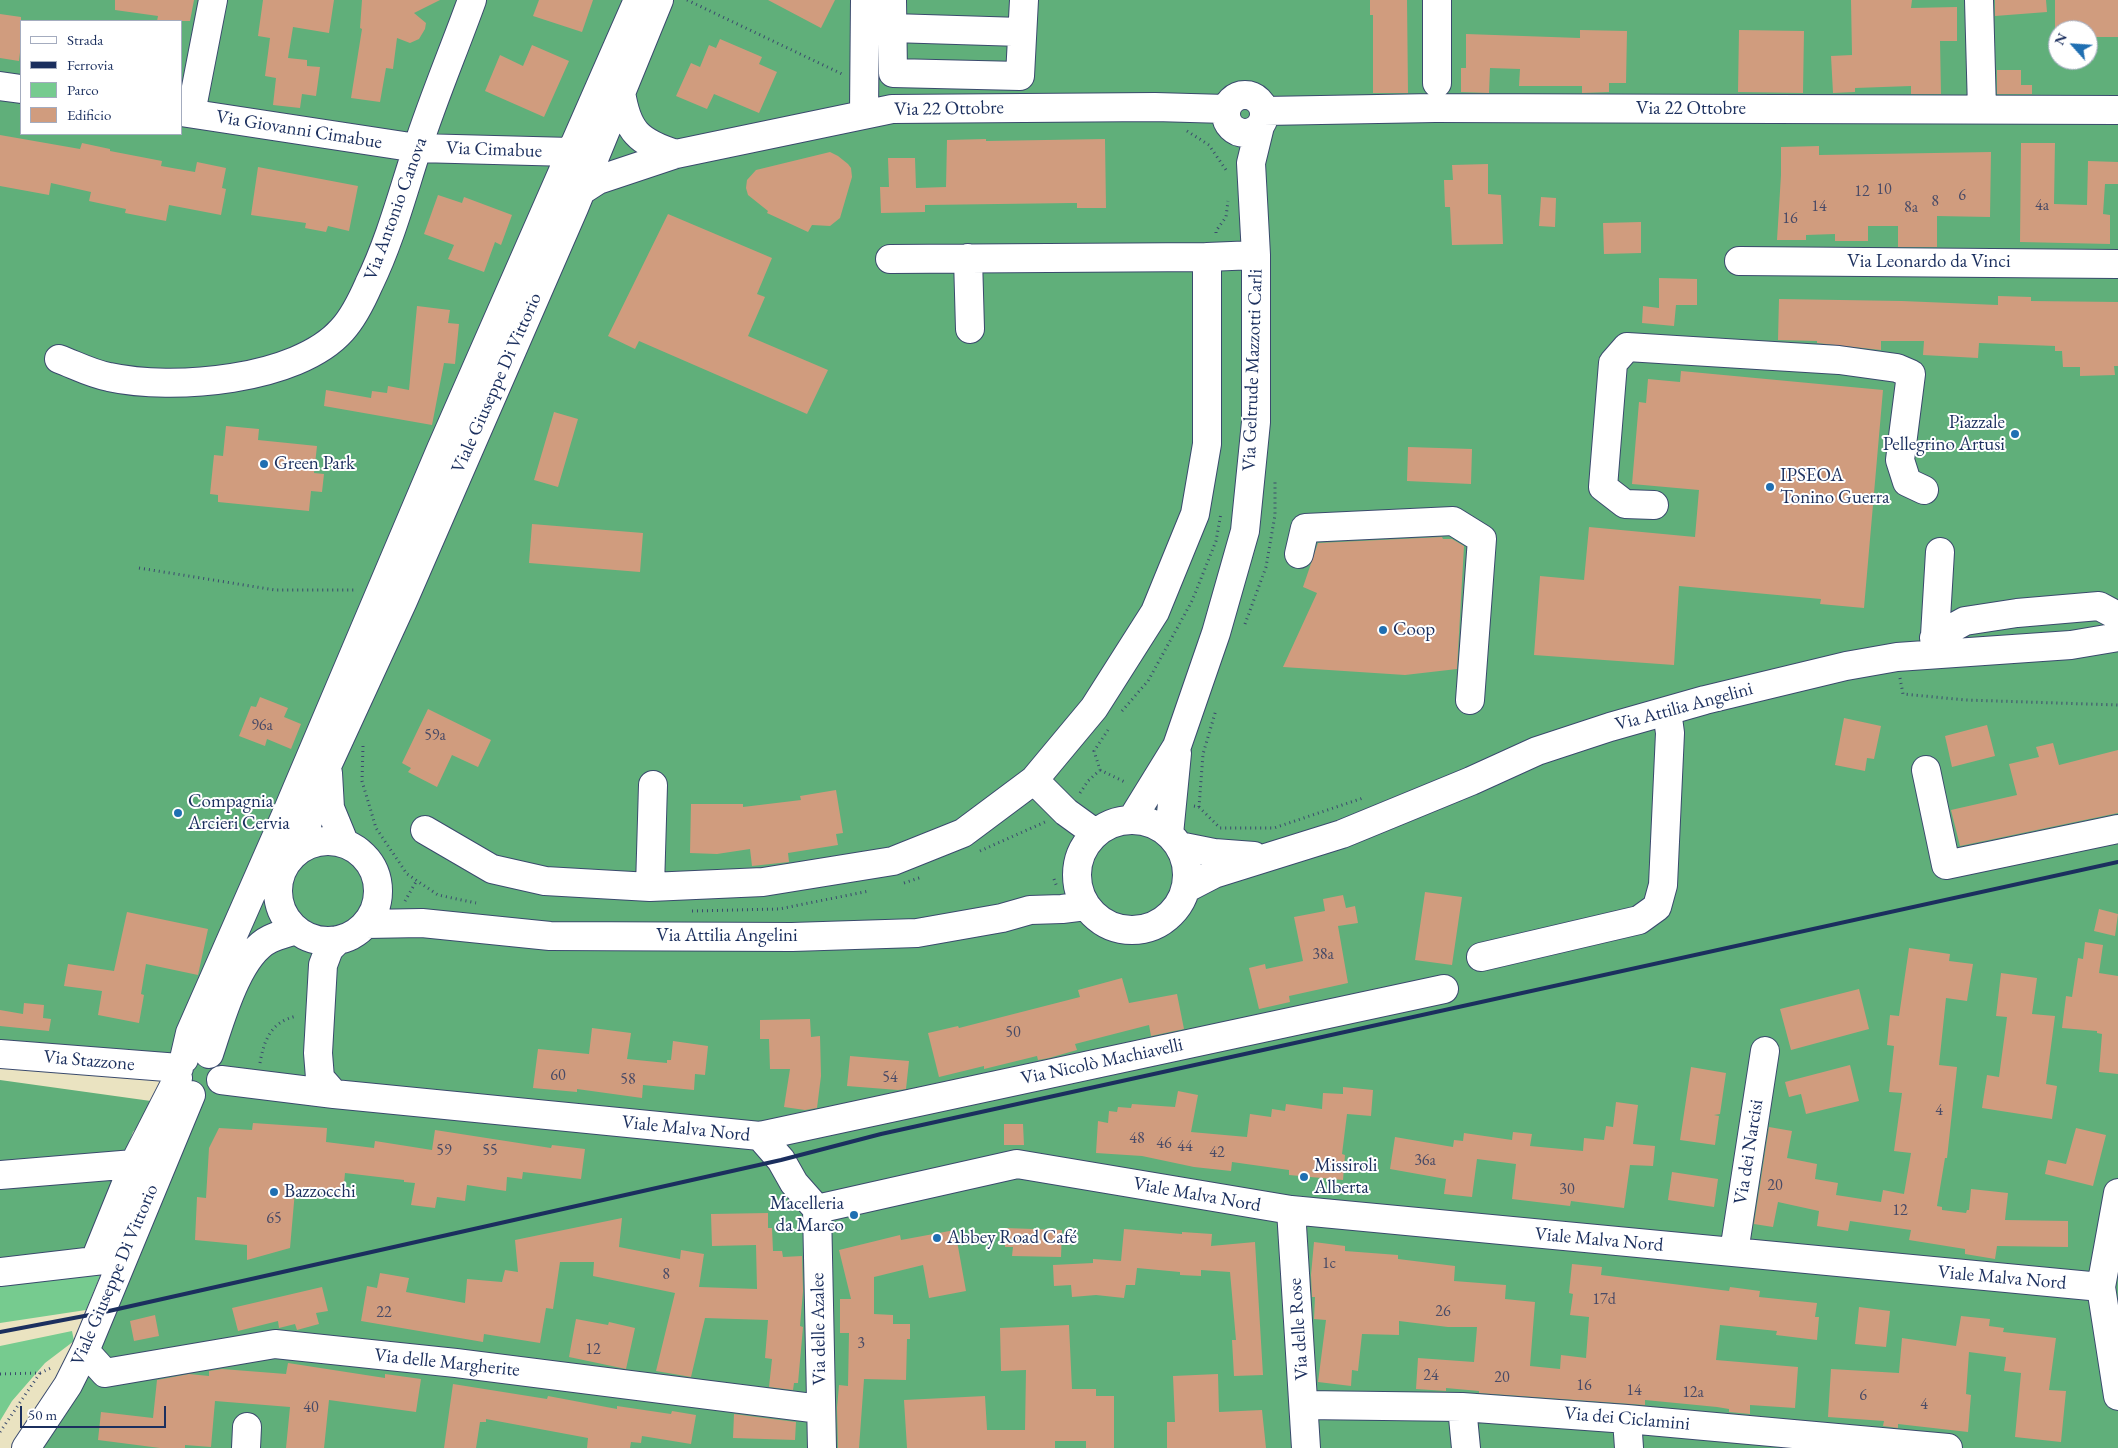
<!DOCTYPE html>
<html>
<head>
<meta charset="utf-8">
<style>
  body { margin:0 }
  #map { position:relative; width:2118px; height:1448px; overflow:hidden; background:#eae3c1; font-family:"EB Garamond",serif }
  canvas { display:block }
  .legend { position:absolute; left:20px; top:20px; width:162px; height:115px; box-sizing:border-box; background:#fff; border:1px solid #a4acbf; margin:0; padding:6px 9px; list-style:none; font-size:15px; color:#1b2f5e }
  .legend li { display:flex; align-items:center; gap:10px; height:25px }
  .legend b { width:25px; border:1px solid #a4acbf }
  .north { position:absolute; left:2048px; top:20px; width:50px; height:50px; box-sizing:border-box; background:#fff; border:1px solid #a4acbf; border-radius:50%; rotate:296deg; font-size:14px; font-weight:700; line-height:20px; text-align:center; color:#1b2f5e }
  .north::after { content:''; display:block; margin:auto; width:18px; height:22px; background:#1f6fb2; clip-path:polygon(50% 0,100% 100%,50% 72%,0 100%) }
  .scale { position:absolute; left:20px; top:1406px; width:146px; height:22px; box-sizing:border-box; border:2px solid #1b2f5e; border-top:0; padding-left:6px; font-size:15px; line-height:18px; white-space:nowrap; color:#1b2f5e; -webkit-text-stroke:4px #fff; paint-order:stroke }
</style>
</head>
<body>
<div id="map">
<canvas width="2118" height="1448"></canvas>
<ul class="legend">
<li><b style="height:6px;background:#fff"></b>Strada</li>
<li><b style="height:6px;background:#1b2f5e"></b>Ferrovia</li>
<li><b style="height:14px;background:#76cb8f"></b>Parco</li>
<li><b style="height:14px;background:#d09c7e"></b>Edificio</li>
</ul>
<div class="north">N</div>
<div class="scale">50 m</div>
</div>
<script>
const ctx = document.querySelector('canvas').getContext('2d');
ctx.lineJoin = 'round';
function fill(path, color) { ctx.fillStyle = color; ctx.fill(path, 'evenodd'); }
function stroke(path, color, width, dash) { ctx.strokeStyle = color; ctx.lineWidth = width; ctx.lineCap = dash ? 'butt' : 'round'; ctx.setLineDash(dash || []); ctx.stroke(path); }
function label(font, color, halo, rows, align = 'center') {
  ctx.font = font + ' "EB Garamond",serif'; ctx.lineWidth = 4; ctx.setLineDash([]); ctx.textBaseline = 'middle'; ctx.strokeStyle = halo; ctx.fillStyle = color; for (const [text, x, y, turn = 0] of rows) {
    ctx.save(); ctx.translate(x, y); ctx.rotate((+turn || 0) * Math.PI / 180); ctx.textAlign = isNaN(turn) ? turn : align; if (halo) ctx.strokeText(text, 0, 0); ctx.fillText(text, 0, 0); ctx.restore();
  }
}
fill(new Path2D(`
  M91,1269L100,1276L86,1310L0,1323V1281Z
  M72,1331L74,1341L45,1363L12,1401L0,1421V1346Z`), '#76cb8f');
fill(new Path2D(`
  M0,0H2118V1448H21L85,1351L181,1063L0,1052ZM21,21H181V134H21ZM2058,30H2088V60H2058Z
  M0,1080L158,1102L133,1132L123,1159L0,1165Z
  M119,1175L89,1252L0,1264V1184Z`), '#60af7a');
fill(new Path2D(`
  M115,0H194L190,21H157L158,16L115,10Z
  M263,0H334L329,33L293,27L288,58L307,60V66L320,67L316,96L302,94L300,108L273,105L276,78L265,76L270,38L258,36Z
  M362,0H440L414,13L426,23L425,29L419,39L410,43L397,38L393,69L386,68L380,102L351,98L362,29L360,28Z
  M539,0H593L582,32L533,16Z
  M768,0H835L821,28Z
  M1370,0H1407L1408,93H1373V15H1370Z
  M1851,0H1912L1911,8L1957,7V41H1940L1941,94H1911V86L1855,88V92L1833,93L1831,56L1852,55Z
  M1995,0H2046L2047,12L1995,16Z
  M2055,0H2118V37H2088V30H2055Z
  M0,14L21,17V44L19,61L0,58Z
  M1580,30L1627,31L1626,83H1609V92L1582,93V86H1519L1520,69L1490,68L1489,93L1461,92V68H1466V34L1580,38Z
  M1739,30L1804,31L1803,93L1738,92Z
  M720,39L762,57L759,64L777,72L759,113L714,94L707,109L676,96L691,63L700,67L709,45L716,48Z
  M532,45L569,61L544,117L485,91L500,55L523,66Z
  M1997,70H2021V85H2032V94H1997Z
  M0,135L80,149L82,143L110,149V151L162,161L161,166L195,172L197,162L226,168L222,188L226,189L221,215L169,205L166,221L125,213L126,209L89,201L91,192L51,183L49,195L0,186Z
  M986,139V141L1105,139L1106,208H1077V203H1072L925,205V212L881,213L880,187H889L888,158H915L916,188L946,187L947,140Z
  M2021,143H2055L2054,204L2087,205L2088,161L2118,162V184H2105L2103,214L2110,215V244L2020,242Z
  M1819,146V155L1991,152L1990,217L1937,216V247H1898V226H1868V241H1835V234L1806,235V240H1777L1781,175V147Z
  M830,152L838,156L848,164L851,168L852,177L840,218L830,226L812,225L808,232L767,213L768,211L748,195L746,188L747,180L756,170Z
  M1488,164V194L1501,195L1503,244L1452,245L1450,207H1445L1444,180H1453L1452,165Z
  M258,167L358,186L349,231L328,226L326,232L305,228L306,223L251,215Z
  M438,195L462,203L464,197L512,215L501,245L495,242L484,272L448,259L454,245L424,234Z
  M1541,197L1556,198L1555,227L1539,226Z
  M668,214L772,258L757,294L765,297L748,336L828,370L807,414L639,341L635,349L608,336Z
  M1641,222V253L1604,254L1603,223Z
  M1659,278L1697,279V305H1676L1674,326L1642,323L1643,306L1659,308Z
  M1998,296L2031,297V301L2118,302V366H2114L2115,375L2080,376V367H2063L2062,351H2055V346L1979,343L1978,358L1923,355L1924,341H1881V350L1817,343V341L1778,340L1779,299L1902,301L1998,305Z
  M417,306L450,310L448,323L459,324L455,364L444,363L432,425L324,406L326,390L371,398L372,391L387,393L388,386L409,390Z
  M1681,371L1883,390L1864,608L1820,604L1821,599L1679,586L1674,665L1534,655L1540,576L1584,580L1589,527L1695,537L1699,490L1632,484L1639,402L1646,403L1648,379L1680,382Z
  M554,412L578,419L558,487L534,480Z
  M226,426L259,429L258,440L317,446L314,473L324,474L322,492L311,491L309,511L218,502V495L210,494L214,455L223,456Z
  M1408,447L1472,449L1471,484L1407,481Z
  M532,524L643,533L640,572L529,563Z
  M1442,537L1443,539H1452L1464,546L1457,669L1405,675L1283,667L1317,593L1303,587L1318,543Z
  M260,697L288,708L284,717L301,724L291,749L267,739L265,746L239,736L251,706L256,707Z
  M428,709L491,740L478,767L452,755L437,787L408,772L411,768L402,763Z
  M1844,718L1881,726L1874,759L1867,758L1865,771L1835,765Z
  M1987,725L1995,756L1952,767L1945,736Z
  M2053,743L2059,765L2118,750V813L1960,846L1951,810L2017,795L2009,764L2039,757L2036,747Z
  M836,790L843,833L836,834L838,845L788,853L789,862L752,866L750,849L717,854L690,853L691,804H743V807L801,800L800,796Z
  M1425,892L1462,897L1452,965L1415,960Z
  M1343,895L1346,908L1355,906L1358,923L1338,926L1348,983L1289,996L1290,1002L1259,1009L1249,968L1265,964L1266,969L1303,961L1294,917L1325,911L1323,899Z
  M2099,909L2118,914L2115,936L2094,931Z
  M127,912L208,929L198,975L146,964L141,994L144,995L139,1023L98,1015L102,991L64,986L68,964L114,971Z
  M2085,942L2103,945L2099,973L2118,976V1074L2099,1072L2102,1034L2097,1033V1031L2062,1028L2066,996L2072,997L2078,958L2083,959Z
  M1909,948L1950,954L1949,961L1973,964L1967,1001L1946,998L1939,1065L1957,1067L1947,1158H1945L1937,1206L1942,1207V1210L1966,1213L1967,1210H1969L1971,1189L2008,1193L2005,1220L2068,1221V1247L1997,1246L1995,1259L1965,1254V1249L1909,1240L1911,1230L1850,1221L1848,1231L1817,1226L1819,1211L1778,1202L1773,1227L1754,1224L1769,1127L1792,1131L1787,1158L1817,1164L1815,1179L1838,1183L1836,1195L1881,1202L1883,1190L1904,1194L1911,1153L1894,1151L1902,1093L1889,1092L1894,1046L1887,1045L1890,1015L1899,1016Z
  M2001,973L2037,978L2032,1014L2055,1016L2046,1084L2057,1086L2052,1119L1982,1108L1987,1075L1999,1077L2007,1017L1996,1016Z
  M1122,978L1129,1003L1177,994L1184,1029L1151,1036L1149,1025L1075,1044L1077,1050L1049,1058L1038,1060L1037,1056L984,1069V1066L939,1077L928,1033L958,1026L959,1028L1080,997L1078,990Z
  M1859,989L1869,1029L1791,1050L1780,1009Z
  M24,1003L44,1005L43,1018L51,1019L49,1031L0,1026V1010L23,1014Z
  M810,1019L811,1037L820,1036L821,1076L817,1108L805,1110L784,1107L790,1069H770L769,1039H760V1020Z
  M592,1028L631,1033L627,1059L667,1063V1060H671L673,1041L708,1046L705,1075L695,1074L694,1090L643,1085L642,1098L577,1089V1092L533,1088L538,1049L589,1054Z
  M850,1056L909,1061L906,1089L898,1090L847,1086Z
  M1850,1065L1859,1101L1806,1114L1801,1094L1789,1097L1785,1082Z
  M1691,1067L1726,1073L1720,1114L1714,1115L1719,1116L1715,1145L1680,1140Z
  M1343,1087L1373,1090L1371,1116L1347,1114L1342,1154L1345,1155L1343,1180L1289,1175V1170L1232,1162L1231,1171L1194,1167L1142,1156L1096,1153L1098,1121L1108,1123L1109,1111L1117,1112L1118,1107L1131,1108L1132,1104L1175,1107L1178,1091L1198,1095L1191,1132L1247,1137L1250,1114L1271,1117L1272,1109L1285,1111L1286,1104L1322,1109L1323,1093L1343,1094Z
  M1616,1102L1638,1105L1633,1144L1655,1146L1653,1166L1630,1165L1624,1208L1571,1201L1570,1206L1512,1199L1516,1164L1477,1159L1472,1197L1444,1194L1446,1179L1390,1169L1395,1137L1453,1147L1454,1140L1463,1141L1464,1133L1512,1140L1513,1132L1532,1134L1530,1146L1583,1151L1584,1138L1604,1140L1606,1126L1613,1127Z
  M253,1123L327,1128L326,1142L374,1148L375,1141L432,1150L435,1130L551,1148L552,1145L585,1149L581,1179L523,1172L522,1179L507,1177L506,1191L467,1185L465,1201L437,1197L435,1208L411,1205L415,1183L404,1182V1180L345,1173L343,1194L295,1191L290,1248L247,1260V1245L195,1240L197,1197L206,1198L209,1148L219,1128L252,1130Z
  M1004,1124H1023L1024,1145H1004Z
  M2076,1128L2106,1135L2093,1186L2045,1174L2048,1160L2066,1164Z
  M1672,1172L1718,1179L1714,1207L1668,1200Z
  M768,1213V1228H772L773,1251H782L783,1257L802,1256L803,1291L800,1326L803,1327L798,1383H794L793,1390L769,1387L772,1359L765,1358L768,1320L705,1318L691,1377L656,1371L675,1293L593,1276L594,1262H560L553,1309L546,1308L540,1343L484,1334L483,1342L361,1321L367,1286L377,1288L380,1273L409,1278L406,1292L465,1303L467,1279L502,1282L505,1270L518,1272L515,1240L622,1218L619,1247L680,1259L681,1250L704,1254L699,1287L757,1289L756,1245L712,1246L711,1214Z
  M1005,1228L1062,1230L1061,1257L1012,1256L1013,1247H1005Z
  M1124,1229L1182,1234V1232L1212,1234L1211,1246L1255,1242L1263,1375L1234,1376L1232,1340H1236L1230,1272L1201,1270V1276L1180,1275V1272L1137,1268L1135,1285H1126L1124,1298L1096,1295L1072,1297L1071,1285L1054,1286L1053,1265L1093,1263V1259L1121,1261Z
  M955,1230L966,1291L929,1298L923,1265L874,1277V1314L893,1315V1324H910V1339H907L906,1380L864,1379L859,1448H838L837,1408L839,1385L848,1386L849,1333H840V1299H851L839,1250L900,1235L901,1240Z
  M1314,1242L1345,1246V1251L1398,1255V1259L1455,1266L1454,1281L1506,1285L1505,1299L1535,1302L1530,1366L1560,1369L1561,1355L1586,1358L1589,1317L1570,1315L1573,1294L1569,1293L1572,1264L1602,1267L1601,1275L1729,1291L1730,1287L1760,1291L1759,1297L1817,1303L1815,1317H1819L1817,1340L1776,1335L1777,1331L1720,1325L1716,1360L1798,1367L1795,1408L1750,1405V1414L1729,1412V1409L1717,1407L1645,1400V1405L1479,1393V1391L1446,1388V1391L1416,1389L1418,1358L1474,1362L1477,1327H1448L1399,1321V1335L1362,1334L1358,1371L1352,1370L1351,1386L1318,1382L1326,1320L1314,1319L1315,1297H1312L1311,1275Z
  M322,1287L328,1311L316,1313L319,1324L297,1330L295,1324L279,1328L278,1321L238,1331L232,1308Z
  M1859,1307L1890,1311L1886,1347L1855,1344Z
  M155,1315L159,1336L134,1341L130,1321Z
  M1961,1316L1990,1319L1989,1326L2004,1328L2003,1332L2056,1338L2049,1390L2066,1391L2061,1442L2015,1437L2021,1373L2004,1371L2006,1357L1969,1352L1966,1394L1971,1395L1968,1432L1898,1424V1428L1883,1426L1884,1421L1828,1417L1831,1369L1899,1373L1902,1338L1956,1346Z
  M576,1319L608,1325L609,1322L635,1328L626,1369L569,1357Z
  M1069,1325L1072,1389H1096V1396H1114V1448H1086V1441H1055V1448H907L904,1400L985,1396L987,1430H1025L1026,1370L1001,1371L1000,1328Z
  M288,1363L385,1378V1374L421,1379L416,1412L329,1400L324,1448H286L290,1407L215,1401L211,1447L185,1445V1448H160L98,1440L101,1412L153,1418L157,1380L189,1374L209,1376V1371L222,1369L286,1374Z
  M1218,1374L1219,1412L1262,1410L1266,1448H1167V1422H1175L1173,1376Z
  M453,1384L547,1399L548,1396L617,1409V1406L671,1414L672,1411L696,1415L691,1444L642,1436L641,1443L631,1442L630,1448H587L588,1438L486,1419V1422H480L476,1448H444Z
  M734,1414L796,1422L795,1440L733,1438Z`), '#d09c7e');
const minor = new Path2D(`
  M892,0L893,73L1020,76L1024,0
  M1979,0L1982,109
  M865,15L885,17L892,28L1021,32
  M1437,83V0
  M0,86L21,89
  M621,92C627,131 638,142 676,154
  M1226 114a19 19 0 1 1 38 0a19 19 0 1 1-38 0Z
  M1264,111L1435,108L2118,110
  M181,112L417,148L571,152
  M191,113L213,0
  M864,113L865,0
  M581,191L598,180L676,154L892,109L1155,107L1226,109
  M1207,257L1256,255
  M968,258L970,329
  M1739,261L2118,264
  M59,359C75,365 92,374 109,377C172,391 297,381 342,330C354,317 362,300 369,284C390,241 402,195 417,149C433,99 454,50 472,0
  M1654,505L1625,504L1603,487L1613,363L1627,347L1839,360L1897,368L1911,374L1900,460L1907,482L1924,490
  M1299,554L1305,528L1453,521L1482,539L1470,700
  M1934,638L1965,621L2017,613L2099,606L2118,616
  M1934,652L1940,552
  M1926,770L1946,865L2118,829
  M328,773L330,808L344,842
  M1034,780L1066,812L1095,833
  M1132,819L1177,746L1216,633L1245,531L1256,422V255L1251,163L1260,126
  M1077 875a55 55 0 1 1 110 0a55 55 0 1 1-110 0Z
  M425,830L492,869L545,881L650,887L763,882L893,861L963,833L1034,780L1094,708L1155,612L1195,514L1207,444V257L890,259
  M1169,834L1177,753
  M278 891a50 50 0 1 1 100 0a50 50 0 1 1-100 0Z
  M1179,846L1214,853L1254,856
  M302,847L312,804L328,764L403,601L574,208L659,0
  M650,887L653,785
  M1185,889L1214,874L1342,834L1471,781L1537,751L1610,727L1705,700L1846,666L1897,657L2071,645L2118,637
  M366,924L422,923L550,936L792,937L917,933L1002,918L1030,910L1062,909L1086,906
  M1481,957L1639,920L1657,907L1663,885L1670,733L1667,711
  M0,1054L179,1068
  M209,1054C220,1022 237,955 270,939C278,935 288,933 296,930
  M184,1059L190,1033L285,817L441,449L638,0
  M221,1080L334,1094L760,1136L781,1160L794,1183L817,1209L1017,1164L1291,1210L2101,1287
  M334,1094L320,1078L318,1053L323,965L329,949L338,940
  M760,1136L1444,989
  M0,1175L134,1164
  M2118,1193L2101,1287L2118,1396
  M817,1209L822,1448
  M1291,1210L1306,1448
  M1734,1252L1765,1051
  M95,1260L134,1164L178,1078
  M0,1272L112,1259
  M85,1351L105,1373L275,1344L456,1363L820,1409
  M1305,1405L1462,1407L1627,1419L1948,1448
  M1462,1407L1466,1448
  M1627,1419L1629,1448
  M26,1448L68,1385L85,1351L191,1095
  M246,1448L247,1427`);
stroke(minor, '#3a4a6d', 30);
stroke(new Path2D(`
  M687,0L842,74
  M1187,131L1209,145L1226,170
  M1216,233V231L1226,217L1228,201
  M139,568L275,590H355
  M1245,624L1266,567L1275,515V482
  M1900,678L1903,694L1966,700L2118,705
  M1122,711L1148,681L1192,601L1216,541L1221,513
  M363,746L362,781L376,828L407,874L438,895L476,903
  M1100,770L1127,783
  M1080,793L1088,781L1100,770L1094,751L1108,730
  M1194,806L1199,807L1220,828H1274L1363,798
  M1199,807L1203,754L1216,710
  M980,851L1045,822
  M1054,879L1057,887
  M904,883L922,877
  M405,901L417,880
  M692,911L779,909L869,891
  M260,1063C264,1039 272,1021 297,1016
  M0,1374L40,1373L51,1368
  M0,1432L40,1373`), '#3a4a6d', 3, [1, 4]);
stroke(minor, '#fff', 28);
stroke(new Path2D(`
  M0,1332L100,1313L781,1160L881,1134L2118,862`), '#1b2f5e', 4);
for (const [x, y, r, color] of [
  [2015,434,5,"#1f6fb2"],
  [264,464,5,"#1f6fb2"],
  [1770,487,5,"#1f6fb2"],
  [1383,630,5,"#1f6fb2"],
  [178,813,5,"#1f6fb2"],
  [1304,1177,5,"#1f6fb2"],
  [274,1192,5,"#1f6fb2"],
  [854,1215,5,"#1f6fb2"],
  [937,1238,5,"#1f6fb2"]
]) { const dot = new Path2D(); dot.arc(x, y, r, 0, 2 * Math.PI); ctx.fillStyle = color; ctx.fill(dot); stroke(dot, '#fff', 2); }
label('16px', '#484a66', null, [
  ["10",1884,190],
  ["12",1862,192],
  ["6",1962,196],
  ["8",1935,202],
  ["4a",2042,206],
  ["14",1819,207],
  ["8a",1911,208],
  ["16",1790,219],
  ["96a",262,726],
  ["59a",435,736],
  ["38a",1323,955],
  ["50",1013,1033],
  ["60",558,1076],
  ["54",890,1078],
  ["58",628,1080],
  ["4",1939,1111],
  ["48",1137,1139],
  ["46",1164,1144],
  ["44",1185,1147],
  ["59",444,1151],
  ["55",490,1151],
  ["42",1217,1153],
  ["36a",1425,1161],
  ["20",1775,1186],
  ["30",1567,1190],
  ["12",1900,1211],
  ["65",274,1219],
  ["1c",1329,1264],
  ["8",666,1275],
  ["17d",1604,1300],
  ["26",1443,1312],
  ["22",384,1313],
  ["3",861,1344],
  ["12",593,1350],
  ["24",1431,1376],
  ["20",1502,1378],
  ["16",1584,1386],
  ["14",1634,1391],
  ["12a",1693,1393],
  ["6",1863,1396],
  ["4",1924,1405],
  ["40",311,1408]
]);
label('19px', '#1b2f5e', '#fff', [
  ["Via 22 Ottobre",949,109,-1],
  ["Via 22 Ottobre",1691,109],
  ["Via Giovanni Cimabue",299,130,9],
  ["Via Cimabue",494,150,2],
  ["Via Antonio Canova",396,209,-70],
  ["Via Leonardo da Vinci",1929,262],
  ["Via Geltrude Mazzotti Carli",1253,370,-88],
  ["Viale Giuseppe Di Vittorio",497,383,-66],
  ["Via Attilia Angelini",1684,707,-15],
  ["Via Attilia Angelini",727,936],
  ["Via Stazzone",89,1061,5],
  ["Via Nicolò Machiavelli",1102,1062,-12],
  ["Viale Malva Nord",686,1129,6],
  ["Via dei Narcisi",1749,1152,-81],
  ["Viale Malva Nord",1197,1195,10],
  ["Viale Malva Nord",1599,1240,5],
  ["Viale Giuseppe Di Vittorio",115,1275,-67],
  ["Viale Malva Nord",2002,1278,5],
  ["Via delle Azalee",819,1329,-91],
  ["Via delle Rose",1299,1329,-94],
  ["Via delle Margherite",447,1363,6],
  ["Via dei Ciclamini",1627,1419,5]
]);
label('19px', '#1b2f5e', '#fff', [
  ["Piazzale",2005,423,"right"],
  ["Pellegrino Artusi",2005,445,"right"],
  ["Green Park",274,464],
  ["IPSEOA",1780,476],
  ["Tonino Guerra",1780,498],
  ["Coop",1393,630],
  ["Compagnia",188,802],
  ["Arcieri Cervia",188,824],
  ["Missiroli",1314,1166],
  ["Alberta",1314,1188],
  ["Bazzocchi",284,1192],
  ["Macelleria",844,1204,"right"],
  ["da Marco",844,1226,"right"],
  ["Abbey Road Café",947,1238]
], 'left');
</script>
</body>
</html>
